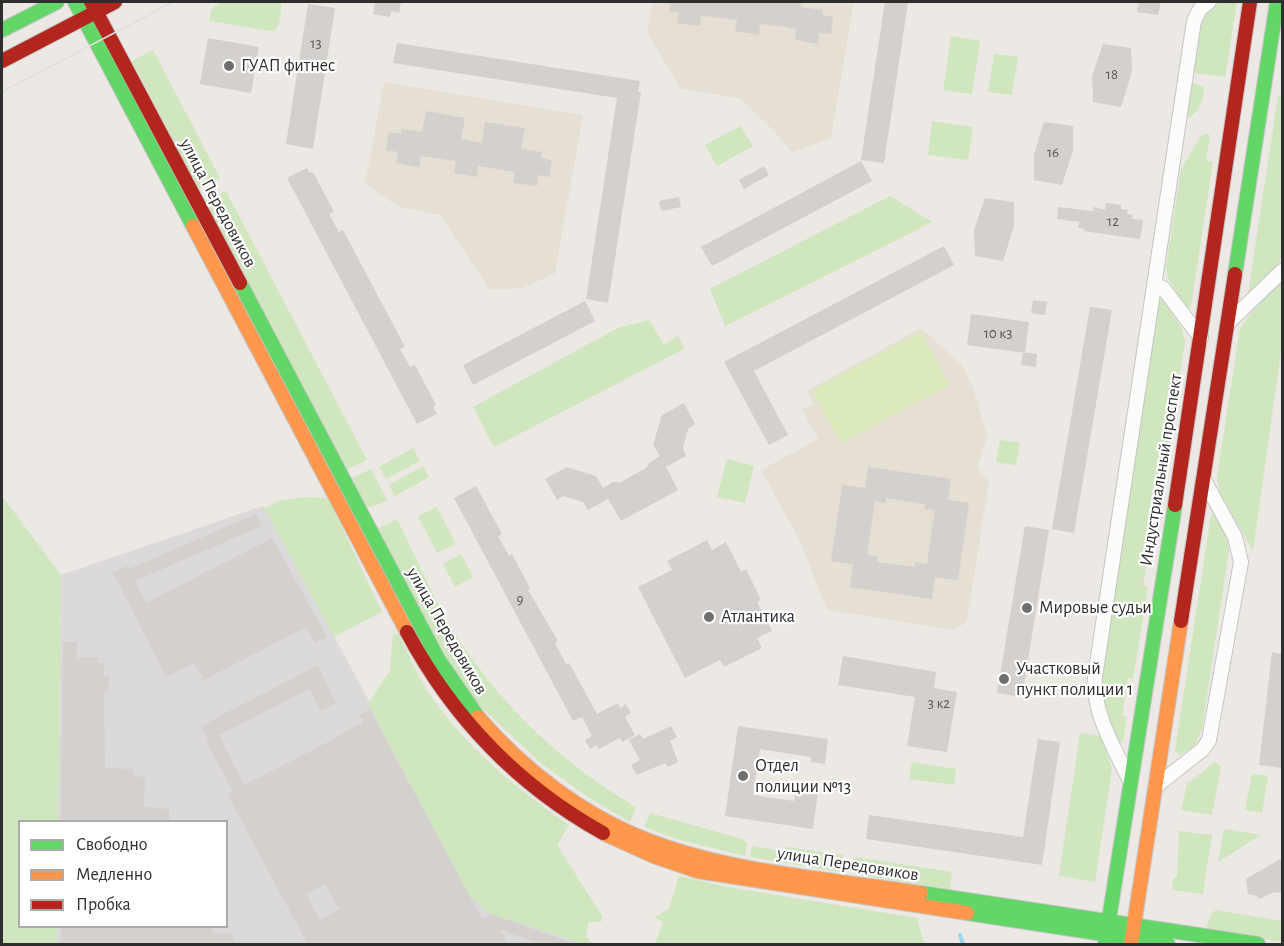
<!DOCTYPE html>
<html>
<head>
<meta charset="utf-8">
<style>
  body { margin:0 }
  #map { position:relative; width:1284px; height:946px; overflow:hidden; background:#ece8e4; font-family:"Alegreya Sans",sans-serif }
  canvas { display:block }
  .frame { position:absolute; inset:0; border:3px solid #2e2e2e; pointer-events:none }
  .legend { position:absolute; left:18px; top:820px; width:210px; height:108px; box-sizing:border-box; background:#fff; border:2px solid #ababab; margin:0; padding:8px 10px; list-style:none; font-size:18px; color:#2e2e2e }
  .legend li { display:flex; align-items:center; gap:12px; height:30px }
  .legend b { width:30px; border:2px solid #ababab }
</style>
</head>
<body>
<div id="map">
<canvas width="1284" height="946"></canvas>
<div class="frame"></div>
<ul class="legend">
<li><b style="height:8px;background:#63d668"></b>Свободно</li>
<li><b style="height:8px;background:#ff974d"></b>Медленно</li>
<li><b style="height:8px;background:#b3261e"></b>Пробка</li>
</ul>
</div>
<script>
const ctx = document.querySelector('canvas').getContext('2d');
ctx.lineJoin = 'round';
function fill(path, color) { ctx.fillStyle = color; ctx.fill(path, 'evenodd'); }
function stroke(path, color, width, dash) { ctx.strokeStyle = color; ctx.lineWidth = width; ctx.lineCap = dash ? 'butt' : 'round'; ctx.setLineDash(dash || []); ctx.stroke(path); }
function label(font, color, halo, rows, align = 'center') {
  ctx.font = font + ' "Alegreya Sans",sans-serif'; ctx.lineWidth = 4.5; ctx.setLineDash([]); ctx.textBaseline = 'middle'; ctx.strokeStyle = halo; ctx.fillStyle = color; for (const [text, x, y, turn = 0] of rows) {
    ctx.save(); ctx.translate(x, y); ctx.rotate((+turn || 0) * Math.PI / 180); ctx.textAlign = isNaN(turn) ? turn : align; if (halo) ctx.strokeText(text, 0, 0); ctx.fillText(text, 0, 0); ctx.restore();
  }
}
fill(new Path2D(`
  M263,506L480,905L537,920L597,944H57V927L226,926V822L58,821L61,575Z`), '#dcd9db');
fill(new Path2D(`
  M652,2H854L831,138L792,152L773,130L740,98L681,89L647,32Z
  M384,82L583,115L555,273L523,288L490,290L440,215L399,207L365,184Z
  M921,328L962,365L973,387L987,436L977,468L989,481L967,621L955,630L827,610L801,543L761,470L818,439L802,409L813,404L807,391Z`), '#e6dfd3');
fill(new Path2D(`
  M220,2H282L279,25L274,31H270L209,21L211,10Z
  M1217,2H1237L1225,77L1194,73L1202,20Z
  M951,36L980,41L972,94L943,90Z
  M153,50L220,178L199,189L132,61Z
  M994,54L1018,57L1012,95L988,92Z
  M1192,82L1204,87C1204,98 1200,111 1190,117H1186Z
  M1278,96L1282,97V256L1274,271L1248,294Z
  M932,121L973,127L968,160L928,155Z
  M740,126L753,146L717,166L705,145Z
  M1205,134L1210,135L1206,161L1213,162L1191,306L1188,309L1168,279L1166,267L1181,169L1201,136Z
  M226,191L367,460L346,470L205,201Z
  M890,196L932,222L725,326L710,289Z
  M1282,283V344L1253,551L1220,493L1217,477L1240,328L1261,301Z
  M1159,298L1163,299L1182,329L1185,342L1156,535L1151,534L1143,586L1148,587L1133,679L1128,678L1122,716L1127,717L1123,741L1119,744L1102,696L1101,677Z
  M649,320L664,345L678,336L684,349L494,447L473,407L618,328Z
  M1000,440L1020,443L1016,465L996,462Z
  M413,448L420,461L386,479L379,467Z
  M727,459L754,466L745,503L717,497Z
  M423,466L429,477L395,496L389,485Z
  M371,469L387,500L375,506L365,507L350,479Z
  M2,496L61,575L58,821L20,822V926L57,927V944H2Z
  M307,497L328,498L382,612L334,637L264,508L281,500Z
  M437,507L456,544L437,553L418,516Z
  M1214,514L1226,535L1229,550L1202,729L1194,747L1179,755L1175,751L1211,515Z
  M397,519C416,557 433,598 455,634C501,706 563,764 636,807L630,822L588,797L541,763L476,702L456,675L377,529Z
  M461,554L473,577L455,587L443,564Z
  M393,634H398C409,655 419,680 433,699C469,750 518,790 569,825L557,845L602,916L601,922H589L586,935L591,944H584L491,914L469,895L368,704L390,670Z
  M1080,733L1101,736L1112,768L1095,882L1059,876Z
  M912,762L956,769L954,785L909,779Z
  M1215,762L1221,766L1212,815L1181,810L1187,784Z
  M1252,774L1268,776L1262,813L1245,810Z
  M650,813L742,839L747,843L745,856L680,840L644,827Z
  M1224,829L1261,835L1218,862Z
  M1179,831L1212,835L1203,894L1172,890L1173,879L1177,876Z
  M752,846L782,851L786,847L843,855L840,872L750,857Z
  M856,857L952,872L950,889L853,874Z
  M679,876L727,887L917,918L924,944H655L663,922L654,917L669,909Z
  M1216,910L1282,921V942L1206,930L1211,914Z`), '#cfe6be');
fill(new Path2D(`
  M921,332L949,385L841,443L812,390Z`), '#daeabb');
stroke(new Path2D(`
  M960,935L963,944`), '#99d9ec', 4);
fill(new Path2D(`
  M375,2H401L399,13L391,11L390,17L373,14Z
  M670,2H802L801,7L823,10L822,15L833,17L831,34L819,33L818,44L795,40L796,29L786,27L760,24L759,35L735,31L737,20L713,17L701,16L700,26L677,23L679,12L669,11Z
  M885,2H908L884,163L861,160Z
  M1139,2H1161L1158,15L1137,12Z
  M308,4L335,8L313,149L286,144Z
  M208,38L259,47L251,93L200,84Z
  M397,43L640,81L638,92H641L608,303L586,299L617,98L393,63Z
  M1103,44L1131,48L1132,72L1121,107L1093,102L1092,76Z
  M426,111L465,118L461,139L482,143L485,122L525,128L521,149L542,152L541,158L552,160L549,177L538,175L537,186L513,183L515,172L478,166L477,177L454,173L456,161L421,156L419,167L396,163L398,152L386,150L389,132L401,134L402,129L422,132Z
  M1044,122L1073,126V150L1062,185L1034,180V154Z
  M861,161L872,181L712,266L701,247Z
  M764,166L769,175L744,189L739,180Z
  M307,168L310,173L313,172L334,212L329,214L339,232L343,230L405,347L400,349L410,367L415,365L436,405L433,407L437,414L417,424L287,178Z
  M679,197L681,207L661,211L659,201Z
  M985,198L1014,202V226L1003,261L975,256L974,230Z
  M1106,203L1121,205V209L1128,210L1127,214L1133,215L1132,219L1143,220L1140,239L1083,231L1084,229L1078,228L1079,222L1057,219L1058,207L1093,211V207L1105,210Z
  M944,246L954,265L754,371L788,435L769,445L724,362Z
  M1033,300L1047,302L1045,315L1031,313Z
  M585,301L595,321L473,385L463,365Z
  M1090,307L1112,310L1074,533L1052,529Z
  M971,314L1029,322L1025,353L967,345Z
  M1023,352L1037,354L1036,367L1021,365Z
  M684,403L695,424L688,429L683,448L686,456L666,467L678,490L621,521L608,499L588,510L583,502L563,496L557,500L545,479L567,467L596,476L603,488L613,482H621L646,468L650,462L660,456L653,445L662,415Z
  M868,467L951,479L948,500L969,503L958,580L935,577L932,599L850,587L853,564L831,561L842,485L865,488ZM886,498L925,504L924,509L935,510L927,564L915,562V567L877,562V556L867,555L875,501L886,503Z
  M476,486L502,534L498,536L509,556L512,554L530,588L528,590L558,641L555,643L566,664L569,663L597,714L618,703L620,708L626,704L631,713L625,717L635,735L622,742L620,738L599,749L597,745L590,749L585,740L592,736L582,717L573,721L454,498Z
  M256,514L262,526L135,581L146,603L272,538L327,637L315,643L306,627L204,680L194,663L166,677L113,573L127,566L129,569Z
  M1025,526L1049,530L1022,697L997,693Z
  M707,540L712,550L726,542L741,572L746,569L761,600L757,602L772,631L757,638L762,648L724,667L720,660L685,678L638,587L672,570L667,561Z
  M63,642H77V658L97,657L98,663H104V676H109V691H104L105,768L133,769V776L145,777L144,807L169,809L170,822H61Z
  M1272,652L1282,654V768L1259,765Z
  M843,656L936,672L934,688L957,692L947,752L907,746L915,697L838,685Z
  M318,665L336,703L321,711L309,689L219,735L244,785L328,742L363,722L359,715L370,710L482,919L491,914L578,945H544L500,930L508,945H308L227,794L233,791L206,742L208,740L201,726ZM325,884L339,909L320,920L306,894Z
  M671,726L677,737L670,741L678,762L668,767L665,763L637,775L631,765L640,760L629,740L640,734L643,739Z
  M738,726L828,739L825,764L811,762V757L760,749L753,795L794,801L797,781L819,785L813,829L725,816Z
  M1038,739L1060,742L1042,865L866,839L869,815L1023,837Z
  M1282,858V893L1274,892L1259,899L1257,896L1248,894L1246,879Z
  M61,927H212V933H231L236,945H60Z`), '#d3d0cd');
const street = new Path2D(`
  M1154,285L1163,288L1201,338
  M1227,324L1282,271
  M1130,781C1115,749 1092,712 1095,677L1194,21L1200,9L1209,2
  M1155,787L1203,749L1209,740L1241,562L1235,537L1203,478`);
const fast = new Path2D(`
  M75,2L193,226
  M2,30L57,2
  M1235,274L1277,2
  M240,283L438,659L478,717
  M921,893L1258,944
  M967,913L1168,944
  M1105,944L1175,505`);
const slow = new Path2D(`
  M193,226L407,632
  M478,717C524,770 582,815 647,840C731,873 832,879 921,893
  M603,833L656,857L697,871L967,913
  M1131,944L1181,621`);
const jam = new Path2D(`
  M91,2L240,283
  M2,61L115,2
  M1175,505L1250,2
  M1181,621L1235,274
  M407,632C453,718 517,785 603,833`);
stroke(street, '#c5c4c5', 16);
stroke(fast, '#c5c4c5', 16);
stroke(slow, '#c5c4c5', 16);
stroke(jam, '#c5c4c5', 16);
stroke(street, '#fcfcfb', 14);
stroke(fast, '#63d668', 14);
stroke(slow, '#ff974d', 14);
stroke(jam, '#b3261e', 14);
stroke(new Path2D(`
  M2,92L173,2`), '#dfdfe1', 1.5);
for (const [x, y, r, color] of [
  [229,66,6,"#706f6e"],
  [1027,608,6,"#706f6e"],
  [709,617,6,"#706f6e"],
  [1004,679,6,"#706f6e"],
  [743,776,6,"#706f6e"]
]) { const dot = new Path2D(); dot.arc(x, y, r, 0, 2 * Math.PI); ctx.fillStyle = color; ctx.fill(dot); stroke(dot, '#fff', 2); }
label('15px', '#585756', null, [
  ["13",316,43],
  ["18",1112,74],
  ["16",1053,152],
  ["12",1113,221],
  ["10 к3",998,333],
  ["9",520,599],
  ["3 к2",939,703]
]);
label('18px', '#2e2e2e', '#fff', [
  ["ГУАП фитнес",241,66],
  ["Мировые судьи",1039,608],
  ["Атлантика",721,617],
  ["Участковый",1016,669],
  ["пункт полиции 1",1016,690],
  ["Отдел",755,766],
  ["полиции №13",755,787]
], 'left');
label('18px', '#2e2e2e', '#fff', [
  ["улица Передовиков",218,203,62],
  ["Индустриальный проспект",1161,470,-81],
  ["улица Передовиков",447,631,60],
  ["улица Передовиков",848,864,9]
]);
</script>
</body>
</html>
